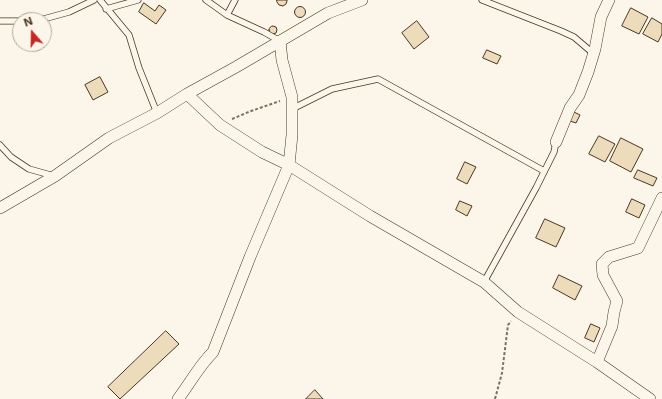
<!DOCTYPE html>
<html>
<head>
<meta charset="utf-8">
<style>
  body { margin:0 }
  #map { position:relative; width:662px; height:399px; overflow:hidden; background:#fbf6e9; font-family:Inter,sans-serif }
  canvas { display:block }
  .north { position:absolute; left:12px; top:12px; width:40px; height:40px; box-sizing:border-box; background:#fbf6e9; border:1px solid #b4a999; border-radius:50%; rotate:340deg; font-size:11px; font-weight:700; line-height:16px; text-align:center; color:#4a3520 }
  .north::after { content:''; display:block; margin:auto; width:14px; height:18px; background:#c62828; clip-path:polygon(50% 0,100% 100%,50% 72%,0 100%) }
</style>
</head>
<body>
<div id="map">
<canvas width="662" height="399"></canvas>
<div class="north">N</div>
</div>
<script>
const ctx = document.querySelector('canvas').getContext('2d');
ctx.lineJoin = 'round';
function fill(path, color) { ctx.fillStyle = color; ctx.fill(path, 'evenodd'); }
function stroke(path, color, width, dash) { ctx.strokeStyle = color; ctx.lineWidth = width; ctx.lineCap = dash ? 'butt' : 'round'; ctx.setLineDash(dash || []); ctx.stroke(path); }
const building = new Path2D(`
  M277,0H287V1L286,4L283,6L279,5L277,2Z
  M144,3L155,11L159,5L166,10L156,24L139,12Z
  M294.5 12a5.5 5.5 0 1 1 11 0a5.5 5.5 0 1 1-11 0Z
  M631,8L648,17L639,34L622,26Z
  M652,18L662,24V34L658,42L643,34Z
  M417,21L429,37L414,49L402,33Z
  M269 30a4 4 0 1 1 8 0a4 4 0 1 1-8 0Z
  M487,50L501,56L497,64L483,58Z
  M100,77L108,92L93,100L85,85Z
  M574,112L580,115L576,123L570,121Z
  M599,136L615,144L605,162L589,154Z
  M621,138L643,149L631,172L610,161Z
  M465,162L476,167L467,184L457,179Z
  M638,170L657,178L653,186L634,178Z
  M632,199L645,205L639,218L626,212Z
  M460,201L472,206L467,216L456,210Z
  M545,219L565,228L556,247L536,238Z
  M559,275L582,286L575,300L553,288Z
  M591,324L600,328L594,342L585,338Z
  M166,331L179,344L120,399L108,387Z
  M315,390L323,399H306Z`);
fill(building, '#ecdcbc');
stroke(building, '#4a3520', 1);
const lane = new Path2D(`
  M100,0L129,35L139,68L157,113
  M206,0L227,15L264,32L280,41
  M482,0L561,31L574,37L594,54
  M106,9L138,0
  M227,15L235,0
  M40,20L69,12L94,0
  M0,21H20
  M292,109L332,89L378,79L544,171
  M0,145L11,157L29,169L54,176
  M484,282L536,188L554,152L556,142`);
const street = new Path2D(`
  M187,94L220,125L262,152L289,165L370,216L484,282L518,312L597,362L650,399
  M556,142L570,108L579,95L588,72L595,49L601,17L609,0
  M0,208L55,176L109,138L157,113L187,94L236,67L328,13L362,0
  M597,362L612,326L614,312L617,301L603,275L602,264L609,257L638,248L662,198
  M178,399C190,383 199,366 213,352L250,257L289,165L292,135V97L282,60L280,41`);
stroke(lane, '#4a3520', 7);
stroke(street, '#4a3520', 12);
stroke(new Path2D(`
  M232,119L251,111L280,101
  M495,399L502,373L508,325L511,321`), '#7f6f5c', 2, [3, 2]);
stroke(lane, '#fbf6e9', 5.5);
stroke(street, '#fbf6e9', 11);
</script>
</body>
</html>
